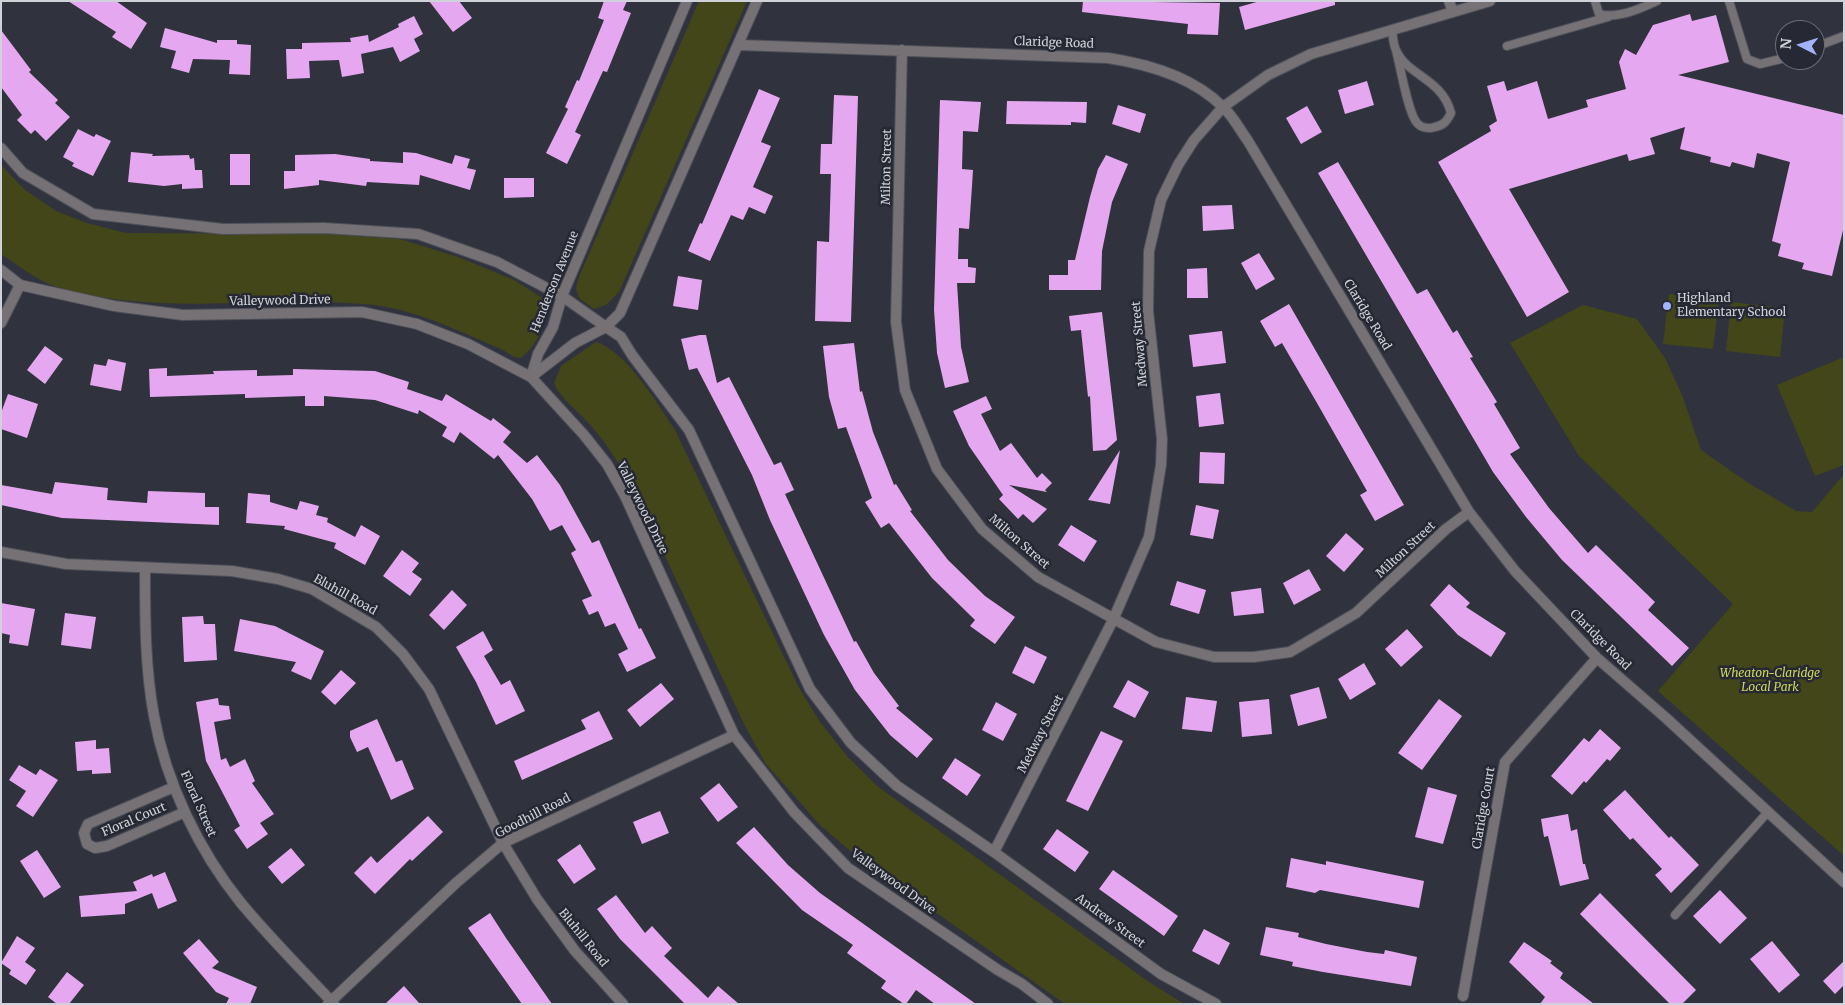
<!DOCTYPE html>
<html>
<head>
<meta charset="utf-8">
<style>
  body { margin:0 }
  #map { position:relative; width:1845px; height:1005px; overflow:hidden; background:#30333d; font-family:Merriweather,serif }
  canvas { display:block }
  .frame { position:absolute; inset:0; border:2px solid #d0d2d9; pointer-events:none }
  .north { position:absolute; left:1775px; top:20px; width:50px; height:50px; box-sizing:border-box; background:#262933; border:1px solid #6a6d75; border-radius:50%; rotate:275deg; font-size:14px; font-weight:700; line-height:20px; text-align:center; color:#d0d2d9 }
  .north::after { content:''; display:block; margin:auto; width:18px; height:22px; background:#a3b2fc; clip-path:polygon(50% 0,100% 100%,50% 72%,0 100%) }
</style>
</head>
<body>
<div id="map">
<canvas width="1845" height="1005"></canvas>
<div class="frame"></div>
<div class="north">N</div>
</div>
<script>
const ctx = document.querySelector('canvas').getContext('2d');
ctx.lineJoin = 'round';
function fill(path, color) { ctx.fillStyle = color; ctx.fill(path, 'evenodd'); }
function stroke(path, color, width, dash) { ctx.strokeStyle = color; ctx.lineWidth = width; ctx.lineCap = dash ? 'butt' : 'round'; ctx.setLineDash(dash || []); ctx.stroke(path); }
function label(font, color, halo, rows, align = 'center') {
  ctx.font = font + ' Merriweather,serif'; ctx.lineWidth = 5; ctx.setLineDash([]); ctx.textBaseline = 'middle'; ctx.strokeStyle = halo; ctx.fillStyle = color; for (const [text, x, y, turn = 0] of rows) {
    ctx.save(); ctx.translate(x, y); ctx.rotate((+turn || 0) * Math.PI / 180); ctx.textAlign = isNaN(turn) ? turn : align; if (halo) ctx.strokeText(text, 0, 0); ctx.fillText(text, 0, 0); ctx.restore();
  }
}
fill(new Path2D(`
  M699,1H747L619,292L606,305L594,309L579,298L576,288L579,277Z
  M1,165L25,190L56,211L87,223L126,233L323,234L400,239L458,257L514,280L542,298L548,304C546,325 537,345 521,358L514,357L503,350C461,332 420,311 374,305C269,294 160,318 57,287C37,281 18,265 1,254Z
  M1669,294L1719,300L1713,349L1663,344Z
  M1731,302L1785,308L1780,357L1726,351Z
  M1583,305L1637,319L1665,358L1682,395L1701,450L1747,482L1796,511L1812,512L1844,474V856L1658,691L1733,604L1579,456L1510,343Z
  M596,342C627,352 657,403 675,430L799,688L820,722L847,756L877,786L1146,980L1184,1004H1065L855,855L820,825L766,764L745,726L633,488C621,467 608,445 592,427C580,412 561,400 554,383L561,366Z
  M1844,357V465L1815,476L1777,385Z`), '#434619');
fill(new Path2D(`
  M68,1H116L147,23L131,49L112,37L116,32Z
  M429,1H459L472,18L453,32Z
  M604,1H627L623,10L631,13L607,72L603,71L575,132L581,135L567,164L546,153L568,109L565,107L577,80L579,81L604,20L598,18Z
  M1083,1L1220,3L1218,35L1187,34L1188,24L1082,12Z
  M1260,1H1335V5L1245,30L1239,7Z
  M1690,14L1692,21L1716,15L1729,62L1678,75L1844,115V226L1832,276L1802,269L1804,263L1778,256L1781,244L1772,241L1790,162L1757,153L1754,168L1732,162L1730,167L1710,162L1711,157L1680,149L1685,127L1650,138L1655,154L1629,161L1627,154L1509,189L1569,292L1527,317L1438,162L1491,131L1489,126L1497,121L1487,86L1504,81L1507,91L1537,81L1548,119L1588,107L1586,100L1626,89L1619,62L1625,49L1636,55L1653,25Z
  M414,16L423,34L414,39L420,51L400,62L393,47L361,54L364,73L342,77L339,60L309,61L310,78L287,79L286,49H302V43L351,42L350,38L368,35L369,42L399,27L398,24Z
  M165,28L217,43V40H237V44L251,45L250,75L229,74L230,60L193,59L189,73L171,68L176,51L160,47Z
  M1,30L31,70L29,72L58,100L55,103L70,117L46,141L35,130L31,134L17,120L22,115L1,87Z
  M1367,81L1374,105L1345,114L1338,90Z
  M759,89L780,98L761,142L771,146L753,187L773,196L765,214L749,207L743,220L731,215L710,261L688,251L700,223L702,224Z
  M834,95L858,96L851,322L815,321L817,241L829,242L831,174H820L821,144H832Z
  M940,100L981,102L978,132L963,131L962,169L973,170L972,186L969,229L959,228L958,259H968V267L976,268L975,283H957L961,347L969,382L945,388L937,353L934,310Z
  M1007,101L1087,102L1086,123L1071,122V125L1006,124Z
  M1118,105L1146,114L1140,133L1112,124Z
  M1307,106L1322,132L1301,144L1286,118Z
  M78,129L94,137L96,134L111,141L93,176L72,166L74,163L63,157Z
  M131,152L153,154L152,156L189,155L190,159L194,158L195,170H202L203,188L182,189V184L164,186L128,182Z
  M403,152L416,153L452,164L455,155L470,159L467,168L476,170L470,190L420,175L419,185L367,182L366,186L319,180V185L284,189V171H295V155L335,154L370,159V161L403,163Z
  M230,154H250V185H230Z
  M1106,155L1128,164L1112,202L1102,251L1101,290H1049V275H1068V260H1075L1090,197L1098,169Z
  M1338,162L1417,294L1427,289L1453,333L1457,330L1465,344L1473,357L1470,358L1497,402L1494,404L1520,448L1510,454L1549,508L1588,553L1596,545L1655,602L1648,610L1689,648L1672,666L1562,560L1526,517L1493,472L1318,173Z
  M504,178H534V197L504,198Z
  M1232,205L1234,229L1203,231L1202,206Z
  M1259,253L1275,279L1256,290L1241,263Z
  M1207,268L1208,298H1187V269Z
  M678,276L702,280L698,310L673,306Z
  M1289,304L1404,505L1375,521L1360,495L1367,491L1317,403L1282,343L1275,347L1260,321Z
  M1102,312L1117,440L1106,450L1093,451L1090,396L1088,397L1081,330L1071,331L1069,316Z
  M1222,331L1226,363L1193,367L1189,335Z
  M700,335H706L717,383L729,377L774,465L781,462L794,490L785,494L854,642L856,641L874,673L899,706L896,708L933,739L917,758L890,735L855,690L824,635L770,520L752,475L722,416L697,368L689,370L681,339Z
  M854,343L860,392L862,391L873,432L894,485L896,484L912,510L910,511L948,560L985,596L1015,617L995,644L970,626L975,620L932,578L889,523L881,528L865,502L872,498L846,427L838,429L829,397L823,346Z
  M45,346L63,359L45,384L27,370Z
  M108,359L126,363L121,391L90,385L94,364L106,366Z
  M167,368V376L214,374L213,371L257,370V376L293,375V369L375,371L409,382L407,389L442,401L446,394L491,421L493,418L511,432L503,442L527,463L537,455L560,485L592,543L599,540L639,629L641,628L656,658L627,672L618,654L628,649L615,623L605,627L598,611L589,615L582,600L592,596L571,553L576,550L562,525L550,531L532,499L498,455L494,459L460,432L454,443L442,436L447,427L419,410L418,414L375,400L324,396V406H305V396L245,398V394L150,397L149,369Z
  M1220,393L1224,424L1199,427L1196,396Z
  M8,394L38,404L27,438L1,429V413Z
  M986,396L992,409L981,414L1000,451L1011,443L1037,478L1042,473L1052,483L1045,490L1047,492L1009,485L1047,509L1033,523L1023,514L1018,519L999,499L1003,495L969,446L953,411Z
  M1120,450L1110,504L1088,500Z
  M1200,452L1225,453L1224,484L1199,483Z
  M55,482L108,488L107,500L147,503L148,491L205,493V507H219V525L62,518L1,505V485L52,494Z
  M248,493L270,495V502L297,510L300,501L319,506L316,515L328,518L327,522L355,537L361,525L380,536L365,565L334,548L336,543L284,529L285,526L246,523Z
  M1196,505L1219,510L1213,539L1190,535Z
  M1071,525L1097,541L1084,562L1058,545Z
  M1346,533L1364,549L1344,572L1326,556Z
  M402,550L419,563L412,572L422,579L410,596L383,576Z
  M1309,569L1321,590L1294,605L1283,583Z
  M1177,581L1206,590L1199,614L1170,605Z
  M1449,584L1470,603L1466,607L1506,633L1491,657L1458,635L1430,605Z
  M1261,588L1264,613L1234,616L1231,592Z
  M452,590L467,605L444,630L429,615Z
  M1,603L35,609L28,646L9,643L10,635L1,633Z
  M65,613L96,617L91,649L61,645Z
  M203,616L204,624H215L217,660L184,662L182,617Z
  M240,619L275,626L324,651L311,680L291,671L296,662L234,651Z
  M1407,629L1423,647L1401,667L1385,649Z
  M483,631L493,650L484,656L501,685L510,680L525,711L496,725L476,682L456,647Z
  M1025,646L1047,657L1034,684L1012,673Z
  M1364,663L1376,684L1350,700L1338,679Z
  M341,670L356,683L335,705L321,692Z
  M1128,680L1149,692L1135,718L1113,707Z
  M661,683L674,699L640,727L627,710Z
  M1319,687L1327,718L1298,726L1290,695Z
  M1186,697L1217,701L1212,732L1182,729Z
  M218,698L219,705L229,706L231,719L214,722L221,760L226,758L230,767L245,759L255,781L252,783L274,814L260,823L268,834L247,849L234,830L240,826L206,761L196,702Z
  M1269,699L1272,734L1242,737L1239,702Z
  M1439,699L1462,716L1422,770L1398,753Z
  M996,702L1017,714L1003,741L982,730Z
  M599,711L613,739L522,780L514,761L586,729L581,720Z
  M377,719L396,762L402,760L414,789L391,800L368,747L357,752L350,737V731Z
  M1600,729L1621,748L1610,761L1607,759L1586,783L1584,781L1572,795L1551,776L1584,738L1589,742Z
  M1101,731L1123,741L1088,811L1066,801Z
  M96,740V749L109,748L111,773L92,774V770L77,771L75,742Z
  M955,758L981,775L967,796L942,778Z
  M19,765L36,775L40,769L58,780L33,817L16,806L26,791L9,780Z
  M719,783L738,807L718,822L700,798Z
  M1428,787L1457,795L1443,844L1415,837Z
  M1625,790L1669,838L1671,836L1699,865L1671,893L1655,875L1662,869L1633,838L1630,840L1603,810Z
  M660,811L669,833L642,844L633,822Z
  M1568,814L1571,831L1577,829L1583,864H1585L1589,879L1560,886L1548,836L1544,837L1541,819Z
  M428,816L443,832L412,861L410,859L375,894L354,873L371,856L377,863Z
  M754,827L788,865L820,893L976,1004H935L916,990L906,1004H904L881,988L886,981L847,953L853,945L802,910L736,843Z
  M1057,829L1089,852L1075,872L1043,849Z
  M580,844L596,869L574,884L557,860Z
  M291,848L305,865L282,884L268,867Z
  M37,850L61,887L44,898L20,861Z
  M1291,858L1326,865V861L1424,881L1419,908L1320,890L1315,893L1286,887Z
  M1113,870L1178,916L1164,936L1099,889Z
  M165,872L177,901L158,909L152,893L125,904V914L81,917L79,896L137,891L133,882L152,874L153,877Z
  M1720,890L1747,918L1720,944L1693,916Z
  M1600,893L1696,990L1682,1004H1670L1580,914Z
  M616,895L645,933L652,926L672,948L664,956L708,998L718,986L739,1004H685L620,939L597,909Z
  M490,913L506,938L552,1004H522L468,928Z
  M1266,927L1299,933L1298,937L1326,944L1367,952L1384,954L1385,950L1417,957L1411,986L1323,972L1292,966L1293,962L1260,955Z
  M1204,929L1230,943L1219,965L1192,951Z
  M17,936L35,948L25,962L36,970L26,985L9,974L11,970L1,963Z
  M199,939L219,962L212,968L257,987L250,1004H226L229,998L216,992L183,953Z
  M1772,941L1800,975L1779,993L1750,959Z
  M1524,942L1552,961L1550,963L1563,973L1560,978L1594,1004H1540L1545,997L1509,962Z
  M1844,961V985L1835,994L1823,981Z
  M67,972L84,985L69,1004H57L48,997Z
  M404,986L420,1004H385Z`), '#e5a8f0');
const service = new Path2D(`
  M1595,1L1599,14C1617,19 1640,9 1657,1
  M1729,1L1747,59L1760,64L1785,58
  M1392,30C1393,36 1393,44 1396,50C1407,76 1442,78 1451,113C1447,121 1444,125 1435,127C1429,129 1421,128 1417,123C1408,113 1400,65 1396,50
  M1507,46L1608,17
  M1815,47L1844,36
  M1675,915L1768,812`);
const minor = new Path2D(`
  M1449,1L1453,12
  M739,45L1108,58C1148,64 1193,77 1223,107C1233,116 1240,130 1248,141L1469,512L1515,571L1597,658L1666,718L1844,882
  M902,50L896,322L905,390L937,469L982,529L1038,577L1156,642L1214,657H1254L1290,652L1356,613L1446,529L1469,512
  M1,148L23,173L93,214L223,229L324,228L418,234L497,262L562,296L606,327L621,337L632,355L689,430L810,689L851,743L897,786L994,852L1161,974L1216,1004
  M1,270L20,285L114,306L183,315L362,312L417,324L468,344L531,377L584,435L607,464L625,496L734,735L794,812L848,868L998,970L1022,984L1048,1004
  M1,323L20,285
  M531,377L575,343L606,327L620,313L757,1
  M531,377L538,354L553,327L562,296L687,1
  M145,569C145,618 145,668 154,716C166,783 199,851 241,903C270,938 303,971 334,1004
  M174,787L88,824L84,833L87,844L95,848L107,846L185,812
  M994,852L1113,620L1149,537L1161,465L1162,439L1148,311L1149,251L1161,200L1178,165L1194,140L1223,107L1268,75L1311,54L1490,1
  M1463,996L1505,762L1597,658
  M328,1004L456,883L503,843L734,735`);
const tertiary = new Path2D(`
  M1,552L66,564L232,571L278,579L312,589L376,627L403,654L429,689L503,843L537,899L575,951L623,1004`);
stroke(service, '#4d5059', 10);
stroke(minor, '#4d5059', 12);
stroke(tertiary, '#4d5059', 12);
stroke(service, '#767174', 8);
stroke(minor, '#767174', 10);
stroke(tertiary, '#767174', 10);
for (const [x, y, r, color] of [
  [1667,306,5,"#a3b2fc"]
]) { const dot = new Path2D(); dot.arc(x, y, r, 0, 2 * Math.PI); ctx.fillStyle = color; ctx.fill(dot); stroke(dot, '#262933', 2); }
label('12px', '#d0d2d9', '#262933', [
  ["Claridge Road",1054,43,2],
  ["Milton Street",887,167,-89],
  ["Henderson Avenue",555,282,-68],
  ["Valleywood Drive",280,301,-1],
  ["Claridge Road",1367,315,59],
  ["Medway Street",1140,344,-95],
  ["Valleywood Drive",642,508,64],
  ["Milton Street",1019,542,41],
  ["Milton Street",1406,550,-43],
  ["Bluhill Road",345,595,29],
  ["Claridge Road",1600,640,45],
  ["Medway Street",1041,734,-63],
  ["Floral Street",198,804,66],
  ["Claridge Court",1484,808,-80],
  ["Goodhill Road",533,816,-27],
  ["Floral Court",134,820,-23],
  ["Valleywood Drive",893,882,36],
  ["Andrew Street",1110,921,36],
  ["Bluhill Road",583,938,51]
]);
label('12px', '#d0d2d9', '#262933', [
  ["Highland",1677,299],
  ["Elementary School",1677,313]
], 'left');
label('italic 12px', '#ced659', '#262933', [
  ["Wheaton-Claridge",1770,674],
  ["Local Park",1770,688]
]);
</script>
</body>
</html>
